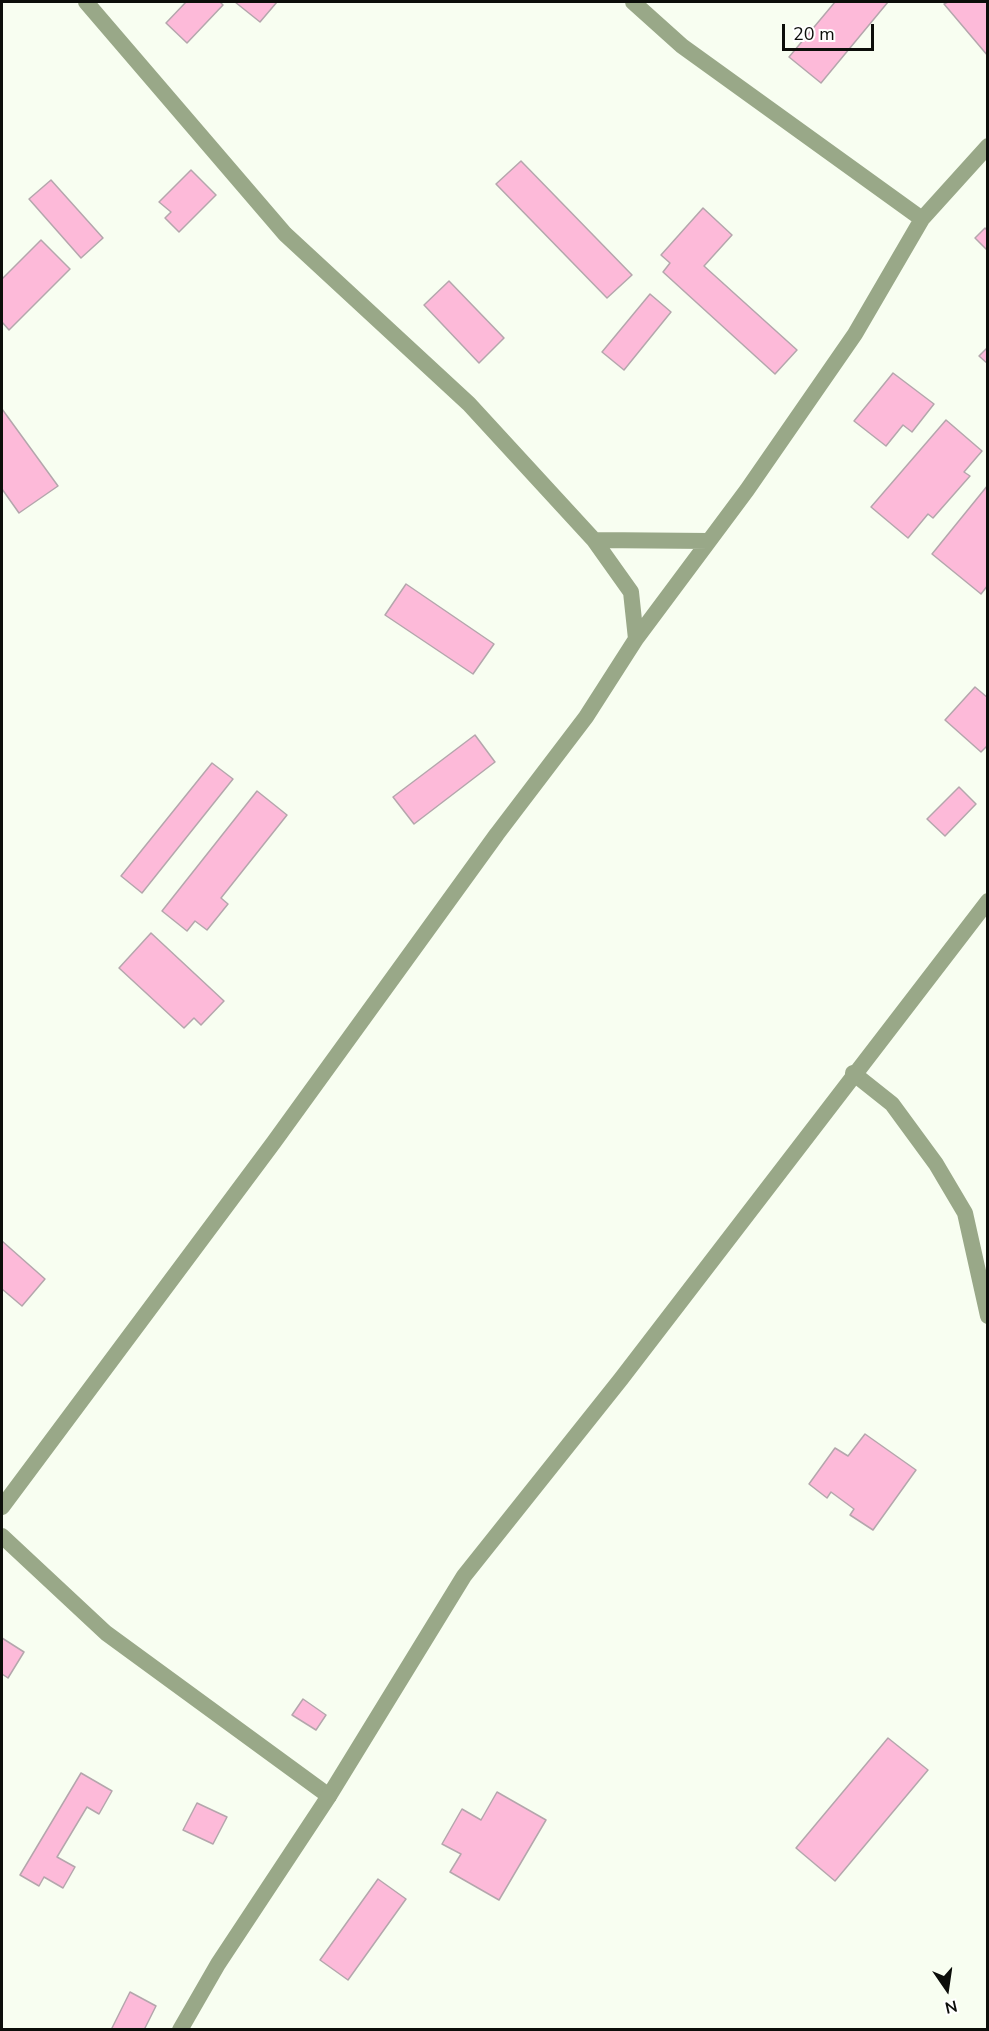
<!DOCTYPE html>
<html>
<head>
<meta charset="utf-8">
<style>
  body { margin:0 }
  #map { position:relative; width:989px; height:2031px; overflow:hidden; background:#f8fef1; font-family:"Nunito Sans",sans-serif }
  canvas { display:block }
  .frame { position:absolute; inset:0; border:3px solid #0c0e0a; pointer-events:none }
  .north { position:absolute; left:917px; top:1959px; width:60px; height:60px; -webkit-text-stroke:4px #fff; paint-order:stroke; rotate:167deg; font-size:16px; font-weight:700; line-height:24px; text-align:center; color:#0c0e0a }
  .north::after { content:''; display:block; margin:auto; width:21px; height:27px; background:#0c0e0a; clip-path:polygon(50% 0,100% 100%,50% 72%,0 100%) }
  .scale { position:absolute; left:782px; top:24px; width:92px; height:27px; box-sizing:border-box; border:3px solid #0c0e0a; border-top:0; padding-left:8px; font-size:18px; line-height:21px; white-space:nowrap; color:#0c0e0a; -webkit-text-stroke:4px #fff; paint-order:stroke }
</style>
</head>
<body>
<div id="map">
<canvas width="989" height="2031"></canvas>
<div class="frame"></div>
<div class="north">N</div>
<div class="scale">20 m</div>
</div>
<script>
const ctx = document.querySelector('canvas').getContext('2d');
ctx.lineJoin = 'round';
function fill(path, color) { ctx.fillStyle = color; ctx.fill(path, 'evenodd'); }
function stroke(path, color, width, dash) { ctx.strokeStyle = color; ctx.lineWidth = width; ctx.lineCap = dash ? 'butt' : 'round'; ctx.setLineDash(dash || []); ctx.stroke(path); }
const building = new Path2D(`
  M186,2H220L223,5L187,43L166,23Z
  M235,2H277L260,22Z
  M835,2H888L821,83L789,57Z
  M948,2H988V56L944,4Z
  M521,161L632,275L607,298L496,184Z
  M191,170L216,195L179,232L165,218L171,212L159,202Z
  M51,180L103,238L81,258L29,199Z
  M703,208L732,235L704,266L797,350L775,374L663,272L670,263L661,255Z
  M985,228L988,231V251L975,238Z
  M41,240L70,269L9,330L2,322V279Z
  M449,281L504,338L479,363L424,305Z
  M650,294L671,312L624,370L602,352Z
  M988,347V364L979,356Z
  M893,373L934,404L912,432L903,425L886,446L854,421Z
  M2,409L58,486L19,513L2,489Z
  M946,420L982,451L964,472L970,476L933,518L928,514L908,538L871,507Z
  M988,485V585L981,594L932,554Z
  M406,584L494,644L473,674L385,615Z
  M975,687L988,698V745L981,752L945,720Z
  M475,735L495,762L414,824L393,797Z
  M212,763L233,779L142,893L121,876Z
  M959,787L976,804L945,836L927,819Z
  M257,791L287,815L221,898L228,904L207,930L195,921L187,931L162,911Z
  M151,933L224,1001L201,1025L194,1018L184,1028L119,968Z
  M2,1241L45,1279L22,1306L2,1289Z
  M865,1434L916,1470L873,1530L850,1515L854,1509L831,1492L827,1498L809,1484L835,1448L848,1456Z
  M2,1638L24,1652L8,1678L2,1674Z
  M303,1699L326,1715L316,1730L292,1715Z
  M888,1738L928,1770L835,1881L796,1848Z
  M81,1773L112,1791L99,1814L87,1807L57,1857L75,1867L63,1888L44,1877L39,1886L20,1875Z
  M497,1792L546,1820L499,1900L450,1872L461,1854L442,1844L462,1809L481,1820Z
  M197,1803L227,1817L213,1844L183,1830Z
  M378,1879L406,1899L348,1980L320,1960Z
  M130,1992L156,2006L144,2030H111Z`);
fill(building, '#fdbad9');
stroke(building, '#b4a6ac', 1.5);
stroke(new Path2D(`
  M86,2L285,234L469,404L594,540L631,592L636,639
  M633,2L682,46L922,219
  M594,540L709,541
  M853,1073L892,1104L936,1164L965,1213L988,1316
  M2,1507L274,1142L497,834L586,717L636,639L747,490L855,334L922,219L988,146
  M2,1536L106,1633L329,1796`), '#99a888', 16);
stroke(new Path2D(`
  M180,2030L218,1964L329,1796L464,1576L621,1379L988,901`), '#99a888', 16);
</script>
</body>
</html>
